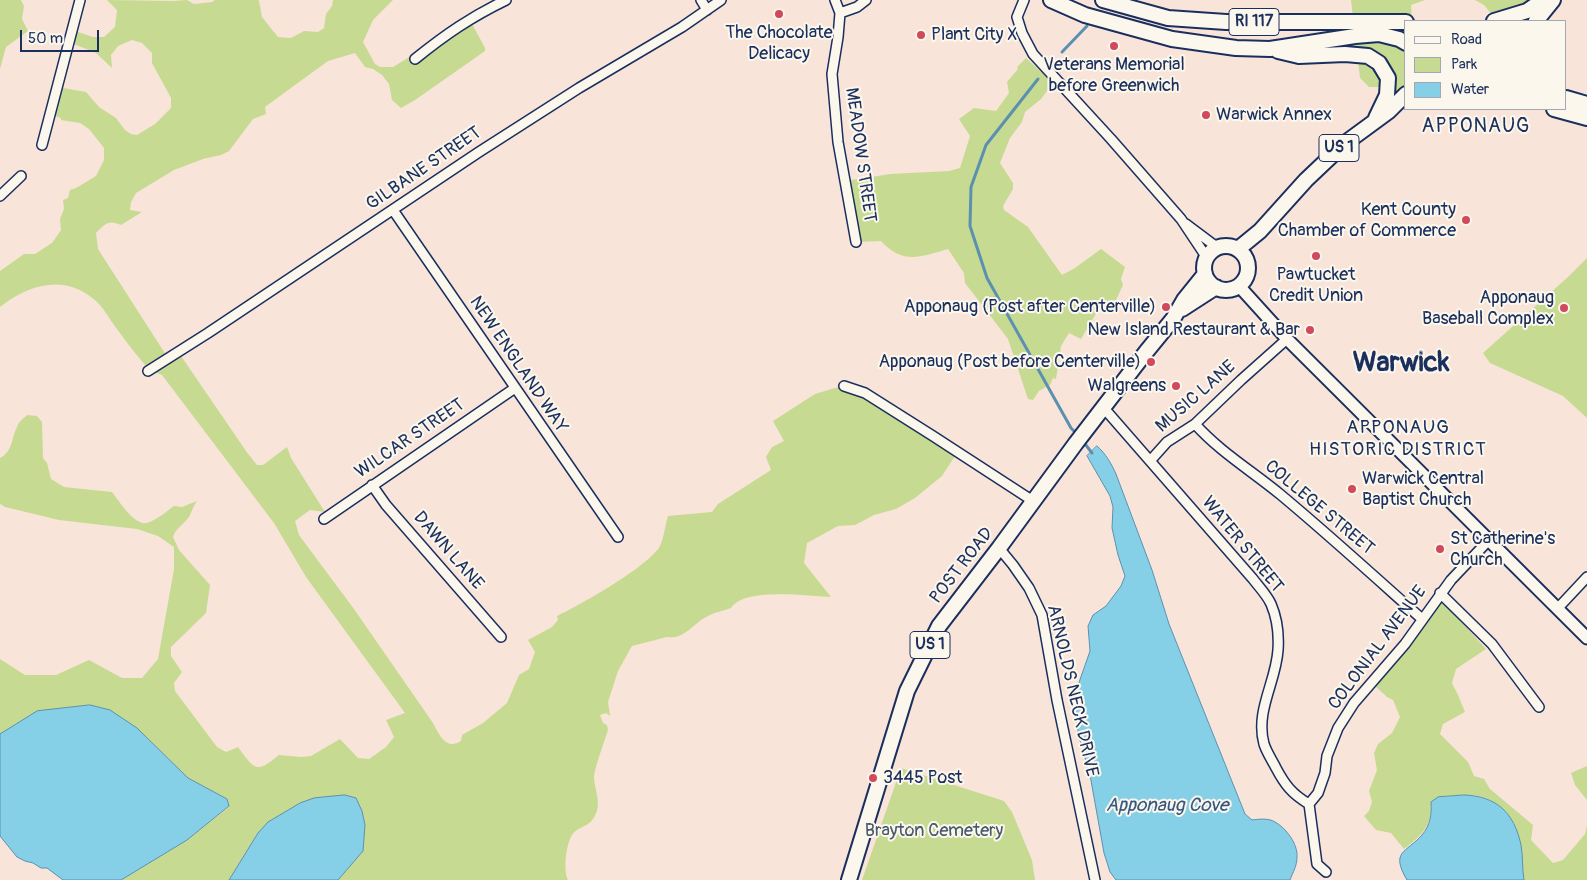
<!DOCTYPE html>
<html>
<head>
<meta charset="utf-8">
<style>
  body { margin:0 }
  #map { position:relative; width:1587px; height:880px; overflow:hidden; background:#f9e4da; font-family:Pangolin,sans-serif }
  canvas { display:block }
  .legend { position:absolute; left:1404px; top:20px; width:162px; height:90px; box-sizing:border-box; background:#fbf7ec; border:1px solid #a1a7b3; margin:0; padding:6px 9px; list-style:none; font-size:15px; color:#1b2f5e }
  .legend li { display:flex; align-items:center; gap:10px; height:25px }
  .legend b { width:25px; border:1px solid #a1a7b3 }
  .scale { position:absolute; left:20px; top:30px; width:79px; height:22px; box-sizing:border-box; border:2px solid #1b2f5e; border-top:0; padding-left:6px; font-size:15px; line-height:18px; white-space:nowrap; color:#1b2f5e; -webkit-text-stroke:4px #fbf7ec; paint-order:stroke }
</style>
</head>
<body>
<div id="map">
<canvas width="1587" height="880"></canvas>
<ul class="legend">
<li><b style="height:6px;background:#fbf7ec"></b>Road</li>
<li><b style="height:14px;background:#c6db91"></b>Park</li>
<li><b style="height:14px;background:#86d0e7"></b>Water</li>
</ul>
<div class="scale">50 m</div>
</div>
<script>
const ctx = document.querySelector('canvas').getContext('2d');
ctx.lineJoin = 'round';
function fill(path, color) { ctx.fillStyle = color; ctx.fill(path, 'evenodd'); }
function stroke(path, color, width, dash) { ctx.strokeStyle = color; ctx.lineWidth = width; ctx.lineCap = dash ? 'butt' : 'round'; ctx.setLineDash(dash || []); ctx.stroke(path); }
function label(font, color, halo, rows, align = 'center') {
  ctx.font = font + ' Pangolin,sans-serif'; ctx.lineWidth = 4; ctx.setLineDash([]); ctx.textBaseline = 'middle'; ctx.strokeStyle = halo; ctx.fillStyle = color; for (const [text, x, y, turn = 0] of rows) {
    ctx.save(); ctx.translate(x, y); ctx.rotate((+turn || 0) * Math.PI / 180); ctx.textAlign = isNaN(turn) ? turn : align; if (halo) ctx.strokeText(text, 0, 0); ctx.fillText(text, 0, 0); ctx.restore();
  }
}
fill(new Path2D(`
  M0,0H21L24,6L22,19L28,31L6,47L0,69Z
  M107,0L173,1L187,0L194,4L212,2L215,0H258L259,1L262,17L278,37L291,38L304,31L318,32L324,28L326,14L332,6L333,0H393L373,20L363,42L375,64L380,67H393L470,20L485,48V51L415,100L401,108L392,100L389,84L382,75L373,69L365,67L355,53L328,61L265,107L266,114L253,119L229,151L221,155L203,159L174,170L136,193L131,202L130,210L142,212L121,225C108,219 105,224 96,233L98,249L168,358L179,353L246,451L257,465H263L287,447L291,458L325,512L310,510L295,521L299,535L354,609L433,723C439,734 446,751 461,741L462,735L483,723L507,703L519,675L529,669L535,652L528,640L552,627L558,620L557,616C580,605 649,566 660,546C664,538 665,525 668,516L712,512L718,504L771,470L766,457L772,447L784,441L773,421L815,394L845,385L952,453L955,456L942,476L915,498L896,509L874,515L855,525L838,526L807,543L804,563L831,597C808,596 744,587 731,608C723,611 715,612 708,616C694,622 685,640 667,637L632,646L618,671L608,702L610,716L606,713L600,715L603,723L607,725L608,730C605,740 594,769 594,778C595,792 603,805 593,819C588,827 577,827 572,835C566,845 563,870 568,880H338L363,851L258,833L229,880H121L187,840L229,807L227,799L188,778L137,728L0,734V659L25,675H56L89,660L122,678H142L158,659L174,569V547L158,536L137,529L59,520L5,507L0,504V458C13,451 11,439 17,427C18,422 24,418 27,415L37,416L42,422L43,458L47,463L51,479L64,487L112,492C120,502 136,529 150,522C159,518 167,511 174,506L182,507L197,501C193,506 192,512 189,517C184,524 176,528 173,537L179,550L210,585L206,613L171,647V656L182,672L174,683L175,691L217,747L226,752L238,747C255,770 256,774 279,755L301,757L311,756L340,739L358,758L369,759L386,747L394,737L386,720L405,713L306,577L274,523L162,375L150,370L145,365C134,352 124,339 114,325C109,318 104,309 98,303C68,273 30,283 0,307V271L24,254H35L52,243L61,230L60,219L64,209L63,200L68,198L70,190L76,188L96,176L104,160V148L89,129L80,123L61,120V118L49,114L58,87L86,92L99,107L116,118L125,130L131,134L137,135L155,124L171,108V98L152,63V53L142,43L132,40L118,46L111,55L112,68L96,53L69,42L72,30L93,37H104L115,27L117,10Z
  M1351,0H1425L1411,5L1412,21H1406V95L1393,106L1379,87H1369L1360,78Z
  M1475,0H1546L1518,21H1497L1484,5Z
  M1026,58L1053,83L1041,99L1025,112L1022,122L1010,138L1000,163L1013,183V189L1003,206L1004,210L1028,227L1062,275L1075,268L1101,249L1125,267L1121,279L1123,285L1116,300L1105,301L1101,305L1081,339L1069,333L1061,346L1056,379L1053,378L1050,385L1039,391L1033,400L1028,399L1008,339L965,283L964,273L948,249C920,257 903,265 881,241L857,242L845,181L890,174L949,171L960,168L970,136L959,119L974,108L996,111L1009,93L1007,82L1018,69L1017,67Z
  M1587,258V418L1563,396L1490,363L1483,353L1568,277Z
  M1439,598L1486,649L1456,669L1452,683L1458,695L1465,712L1443,724L1440,734L1468,762L1474,776L1484,779L1490,789L1533,825L1531,840L1553,863L1563,860L1585,834L1587,825V880H1524C1521,866 1521,851 1518,837C1514,813 1493,796 1469,795C1456,795 1441,795 1431,802C1432,827 1422,835 1404,849L1391,833L1376,830L1364,816L1369,811L1372,802L1369,791L1377,770L1374,753L1378,744L1392,733L1400,717L1393,700L1387,697L1373,684Z
  M1587,766V800L1575,785L1571,773Z
  M901,768L1004,801L1012,812L1032,860L1035,880H862Z`), '#c6db91');
const water = new Path2D(`
  M1097,446C1106,454 1111,463 1116,474L1152,570L1169,624L1245,814L1252,820C1259,819 1269,818 1275,822C1286,828 1298,844 1297,857C1297,866 1293,872 1290,880H1116L1110,872L1104,853L1090,775L1079,737L1075,711V694L1090,651L1088,626L1093,615L1106,606L1121,586L1125,576L1118,555L1112,528L1113,507L1110,496L1087,456Z
  M90,705L110,710L137,728L188,778L227,799L229,806L187,840L121,880H63L47,868H41L33,863L25,861L17,857L0,836V734L37,711Z
  M345,795L356,798L362,811L365,825L363,851L338,880H229L258,833L268,822L300,803L314,798Z
  M1464,795C1496,796 1514,812 1521,845C1523,856 1522,868 1524,880H1407C1390,851 1406,853 1422,835C1430,826 1432,814 1431,802L1438,797Z`);
fill(water, '#86d0e7');
stroke(water, '#5b90b0', 1);
stroke(new Path2D(`
  M1062,52L1087,26
  M1038,79L986,145L971,187L970,226L987,278L1071,428L1078,435
  M1082,440L1092,453`), '#5b90b0', 3);
const street = new Path2D(`
  M701,0L707,10
  M835,0L840,13L838,37L832,74L838,142L856,242
  M1024,0L1017,17L1022,33L1033,54L1111,139L1181,219L1207,258
  M840,13L857,7L866,0
  M415,59C446,34 471,17 506,0
  M42,145L80,0
  M0,196L21,176
  M393,210L618,537
  M1186,224L1218,248
  M148,371L208,333L479,152L579,88L682,27L721,0
  M844,386L865,393L933,436L1033,501
  M1103,407L1253,579C1259,587 1267,595 1271,604C1277,618 1279,635 1278,650C1276,682 1255,711 1264,744C1267,753 1272,760 1276,768C1285,785 1292,794 1309,804
  M1195,424C1220,452 1252,471 1281,495C1329,535 1375,577 1422,619
  M1150,461L1167,442L1195,424L1241,380L1287,339
  M372,485L386,505L501,637
  M324,519L515,388
  M999,548L1013,565L1029,588L1042,615L1057,700L1095,880
  M1440,593L1492,644L1539,707
  M1558,608L1587,577
  M1326,872L1317,864L1309,804L1318,793L1325,773L1327,756L1338,728L1354,703L1405,644L1451,580L1489,540`);
const secondary = new Path2D(`
  M1239,286L1287,339L1587,638`);
const primary = new Path2D(`
  M1051,0L1085,15L1172,39L1236,48L1270,49L1355,36L1379,34L1399,39L1406,43
  M1103,0L1168,18L1226,22H1406
  M1494,21L1527,11L1543,0
  M1536,21L1553,0
  M1278,51L1299,56L1345,54L1368,56L1379,63L1388,78L1387,95L1376,118
  M1566,98L1587,104
  M1554,109L1587,118
  M1204 268a22 22 0 1 1 44 0a22 22 0 1 1-44 0Z
  M1238,249L1260,231L1306,180L1344,144L1389,111L1406,94
  M1182,309L1216,287
  M849,880L907,691L939,626L999,548L1076,443L1146,352L1173,319L1184,300L1205,274`);
stroke(street, '#1b2f5e', 12);
stroke(secondary, '#1b2f5e', 15);
stroke(primary, '#1b2f5e', 18);
stroke(street, '#fbf7ec', 9);
stroke(secondary, '#fbf7ec', 11);
stroke(primary, '#fbf7ec', 14);
for (const [x, y, r, color] of [
  [779,14,5,"#d1495b"],
  [921,35,5,"#d1495b"],
  [1114,46,5,"#d1495b"],
  [1206,115,5,"#d1495b"],
  [1466,220,5,"#d1495b"],
  [1316,256,5,"#d1495b"],
  [1166,307,5,"#d1495b"],
  [1564,308,5,"#d1495b"],
  [1310,330,5,"#d1495b"],
  [1151,362,5,"#d1495b"],
  [1176,386,5,"#d1495b"],
  [1352,489,5,"#d1495b"],
  [1440,549,5,"#d1495b"],
  [873,778,5,"#d1495b"]
]) { const dot = new Path2D(); dot.arc(x, y, r, 0, 2 * Math.PI); ctx.fillStyle = color; ctx.fill(dot); stroke(dot, '#fbf7ec', 2); }
for (const [x, y, w] of [
  [1254,22,50],
  [1339,148,40],
  [930,645,40]
]) { const box = new Path2D(); box.roundRect(x - w / 2, y - 13.5, w, 27, 4); ctx.fillStyle = '#fbf7ec'; ctx.fill(box); stroke(box, '#1b2f5e', 1); }
label('bold 16px', '#1b2f5e', null, [
  ["RI 117",1254,22],
  ["US 1",1339,148],
  ["US 1",930,645]
]);
label('18px', '#1b2f5e', '#fbf7ec', [
  ["The Chocolate",779,33,"center"],
  ["Delicacy",779,54,"center"],
  ["Plant City X",931,35,"left"],
  ["Veterans Memorial",1114,65,"center"],
  ["before Greenwich",1114,86,"center"],
  ["Warwick Annex",1216,115,"left"],
  ["Kent County",1456,210],
  ["Chamber of Commerce",1456,231],
  ["Pawtucket",1316,275,"center"],
  ["Credit Union",1316,296,"center"],
  ["Apponaug",1554,298],
  ["Baseball Complex",1554,319],
  ["Apponaug (Post after Centerville)",1156,307],
  ["New Island Restaurant & Bar",1300,330],
  ["Apponaug (Post before Centerville)",1141,362],
  ["Walgreens",1166,386],
  ["Warwick Central",1362,479,"left"],
  ["Baptist Church",1362,500,"left"],
  ["St Catherine's",1450,539,"left"],
  ["Church",1450,560,"left"],
  ["3445 Post",883,778,"left"]
], 'right');
label('18px', '#1b2f5e', '#fbf7ec', [
  ["MEADOW STREET",860,155,82],
  ["GILBANE STREET",424,169,-34],
  ["NEW ENGLAND WAY",518,365,56],
  ["MUSIC LANE",1196,397,-41],
  ["WILCAR STREET",410,439,-34],
  ["COLLEGE STREET",1319,508,40],
  ["WATER STREET",1242,545,51],
  ["DAWN LANE",448,551,49],
  ["POST ROAD",962,566,-52],
  ["COLONIAL AVENUE",1378,648,-53],
  ["ARNOLDS NECK DRIVE",1072,691,77]
]);
label('18px', '#465a6b', '#fbf7ec', [
  ["Brayton Cemetery",934,831]
]);
ctx.letterSpacing = '1px';
label('19px', '#1b2f5e', '#fbf7ec', [
  ["APPONAUG",1398,428],
  ["HISTORIC DISTRICT",1398,450]
]);
ctx.letterSpacing = '0px';
label('italic 19px', '#365780', '#fbf7ec', [
  ["Apponaug Cove",1167,806]
]);
ctx.letterSpacing = '1px';
label('20px', '#1b2f5e', '#fbf7ec', [
  ["APPONAUG",1476,127]
]);
ctx.letterSpacing = '0px';
label('bold 28px', '#1b2f5e', '#fbf7ec', [
  ["Warwick",1401,364]
]);
</script>
</body>
</html>
